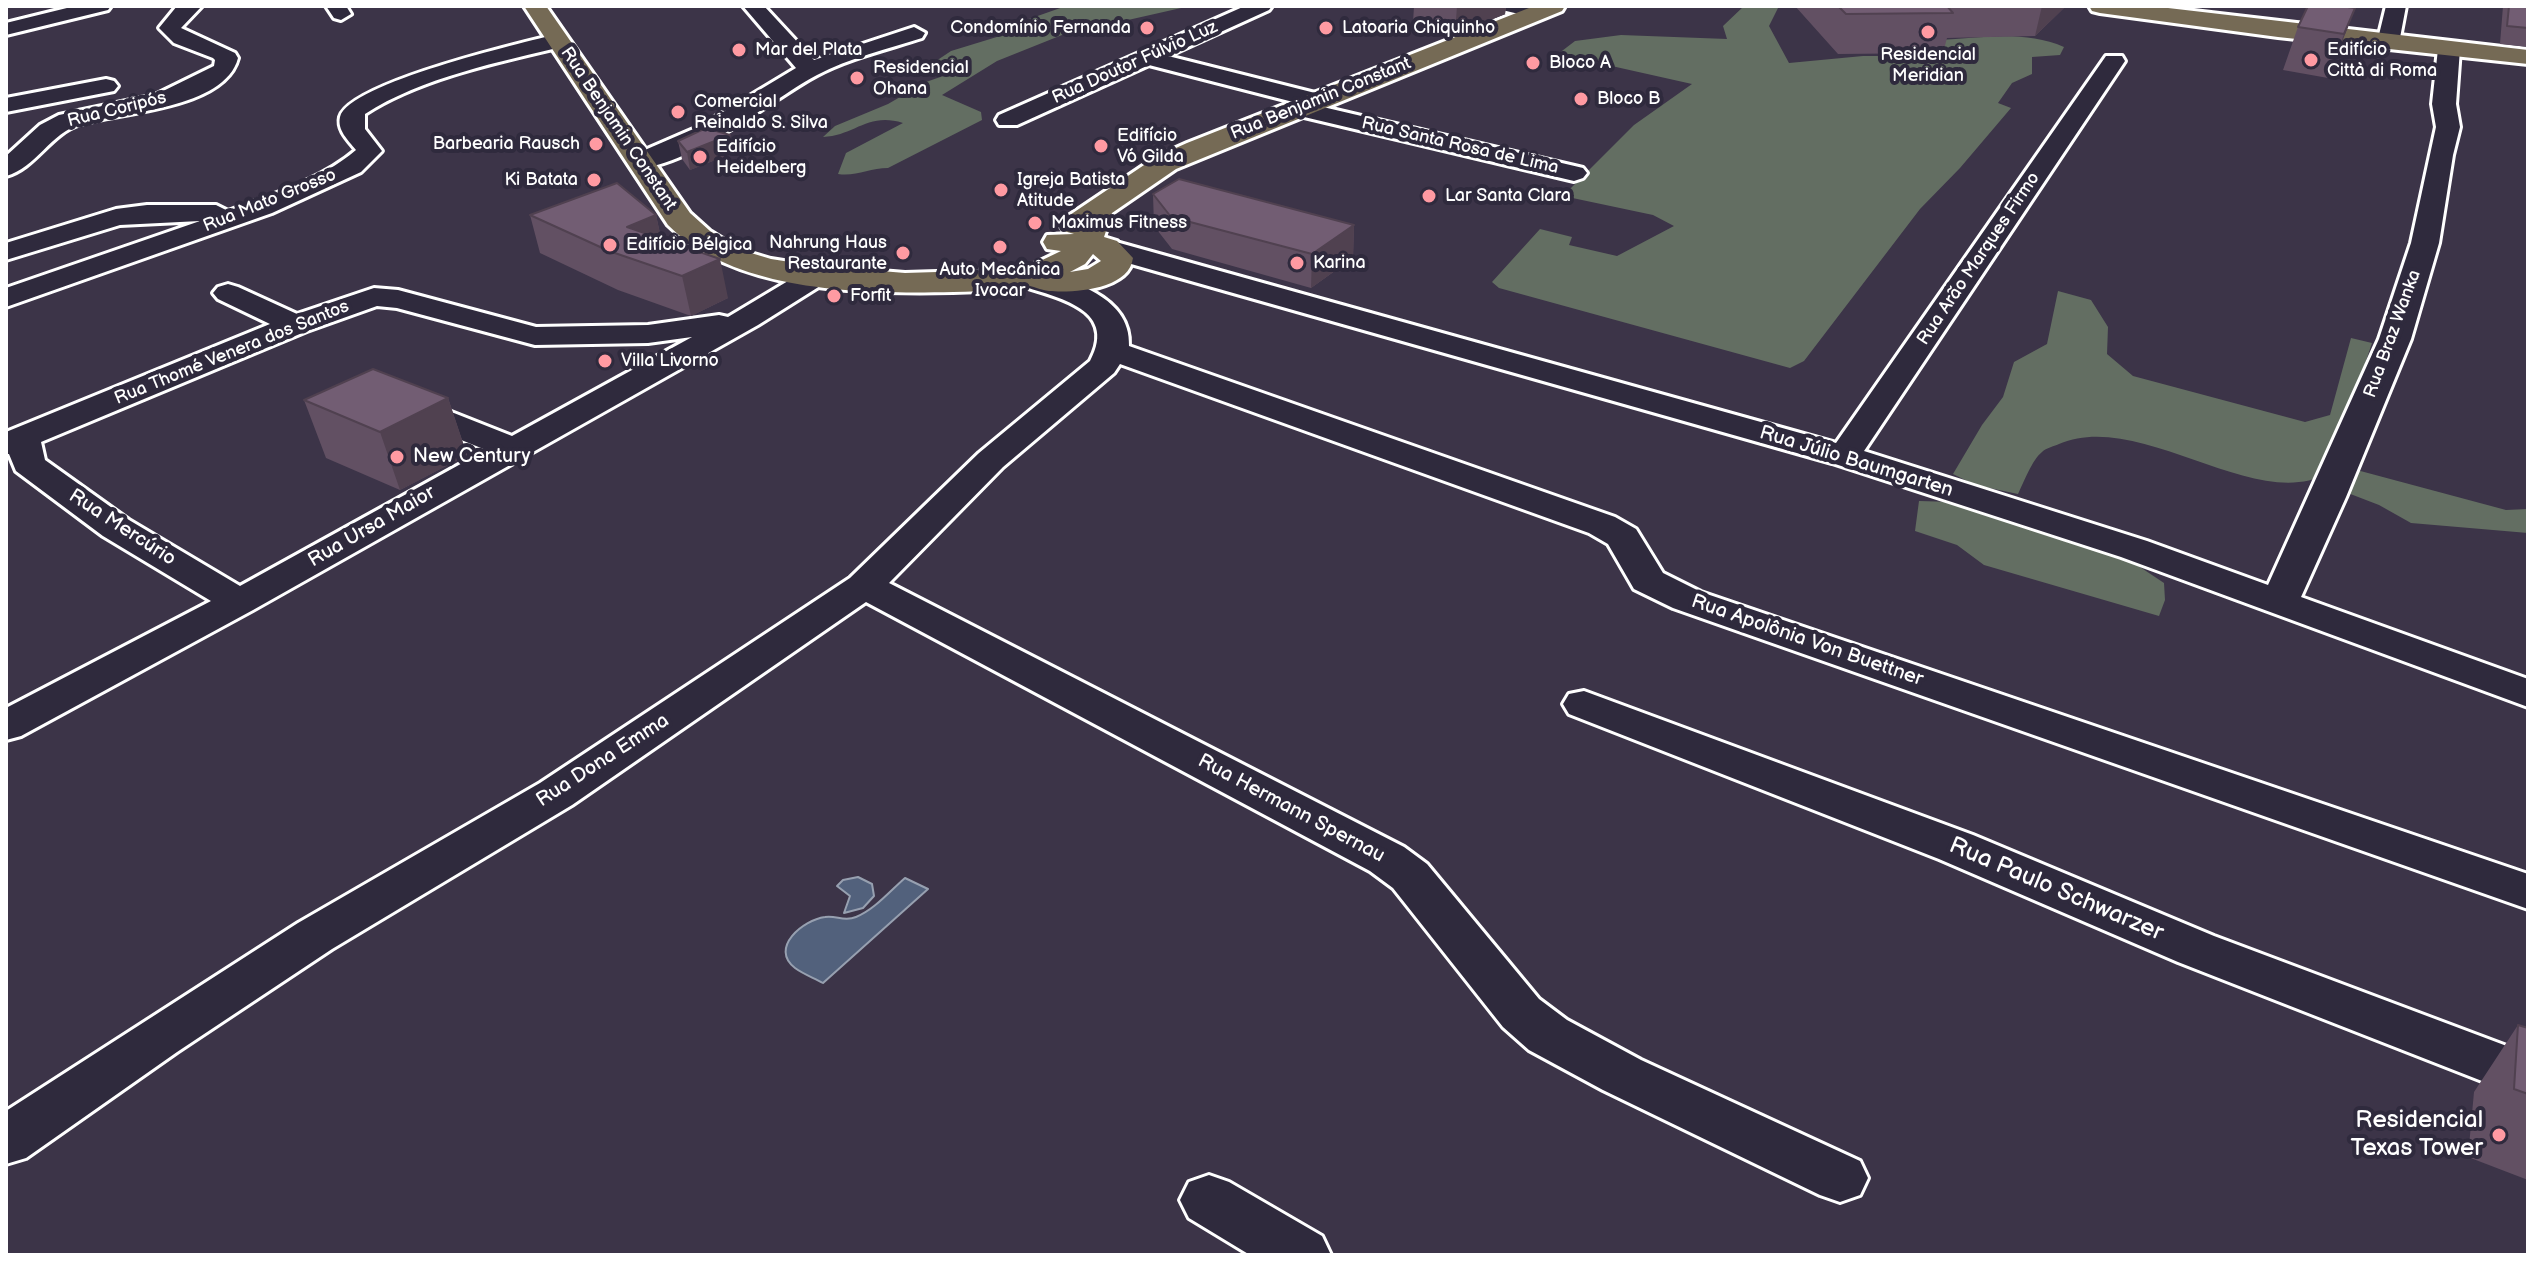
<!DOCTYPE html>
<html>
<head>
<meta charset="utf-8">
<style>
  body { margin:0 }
  #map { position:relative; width:2534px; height:1261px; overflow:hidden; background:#3c3448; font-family:"Balsamiq Sans",sans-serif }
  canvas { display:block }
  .frame { position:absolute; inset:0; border:8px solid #fff; pointer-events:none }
</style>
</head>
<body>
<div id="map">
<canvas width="2534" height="1261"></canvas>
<div class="frame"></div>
</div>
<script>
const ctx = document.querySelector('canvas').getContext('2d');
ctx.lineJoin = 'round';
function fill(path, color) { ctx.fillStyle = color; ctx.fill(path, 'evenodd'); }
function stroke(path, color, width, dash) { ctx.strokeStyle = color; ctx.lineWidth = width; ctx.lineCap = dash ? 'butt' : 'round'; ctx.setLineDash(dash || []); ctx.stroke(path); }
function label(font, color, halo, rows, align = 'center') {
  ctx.font = font + ' "Balsamiq Sans",sans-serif'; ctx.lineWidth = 8; ctx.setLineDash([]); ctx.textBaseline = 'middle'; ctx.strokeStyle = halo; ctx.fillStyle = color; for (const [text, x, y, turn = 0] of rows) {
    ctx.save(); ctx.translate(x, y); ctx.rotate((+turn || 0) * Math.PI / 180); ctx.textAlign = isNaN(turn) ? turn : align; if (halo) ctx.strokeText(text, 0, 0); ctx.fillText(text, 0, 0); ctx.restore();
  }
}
fill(new Path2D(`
  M1066,6H1190L1128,20L1100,33L1062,35L997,61L942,95L981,112L982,120L888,168C870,168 855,177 838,174L846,153L903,123C867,112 855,136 823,137L835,126L888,104L926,82L966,68L933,63L951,51L1000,36L976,29L1029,19Z
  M1744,6H1779L1769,26L1789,63L1863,56H1947L1939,40C1981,38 2025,30 2064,47L2060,55L2032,57V74L2012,83L1998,103L2011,108L1960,168L1920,209L1804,361L1790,368L1499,288L1492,282L1540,229L1572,237L1569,245L1617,256L1674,226L1653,215L1563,196L1634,125L1692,84L1558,54L1575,41L1621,35L1727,39L1723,26Z
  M2058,291L2091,300L2108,327L2107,354L2133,376L2305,422L2330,415L2351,338L2372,343L2328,473C2256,514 2140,409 2059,444C2055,446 2046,448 2042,452C2032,460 2024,482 2018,494L1975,485L1953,474L1982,425L2003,397L2014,362L2047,344Z
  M2353,469L2506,510L2528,509V533L2411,523L2379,505L2340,490Z
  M1919,501L1954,502L2055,534L2131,561L2164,583L2165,600L2159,616L1984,565L1957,545L1915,531Z`), '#636e62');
const water = new Path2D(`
  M858,877L872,884L874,896L863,908L844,913L850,896L837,886L843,880Z
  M905,878L928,889L823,983C814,978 803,974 795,968C769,948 803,920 825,917C836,915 844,922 856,917C874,910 890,891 905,878Z`);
fill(water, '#52617c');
stroke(water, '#97a0b0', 2);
const minor = new Path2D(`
  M75,6H111L108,10L6,35V23Z
  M177,6H202L181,28L235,53L238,58C225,109 121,112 81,124C50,133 36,168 6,176V156L40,125L59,115L155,95L214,66L215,60L213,58L174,43L159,28Z
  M326,6H346L351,14L341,20L334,18Z
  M743,6H764L814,60L914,27L925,33L922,38C888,49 849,58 817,75C776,96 676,178 631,166L627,161L631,156L698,127L796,68Z
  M1245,6H1272L1269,10L1168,56L1327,96L1331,101L1323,107L1583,168L1587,173L1583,178L1574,181L1300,116L1292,114L1288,109L1297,103L1149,65L1017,125H999L996,120L999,115Z
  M1499,6H1537L1546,12L1536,18L1502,10Z
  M2386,6H2406L2399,43L2388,50L2377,43Z
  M558,34L566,36L569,41L566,46C502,61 420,78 365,114V129L382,151L361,172L272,213L6,307V288L200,221L120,225L6,260V243L116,209L147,205H216L228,211C271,195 321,180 356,150C348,140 337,130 340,117C349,83 521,43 558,34Z
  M2449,42L2460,49L2456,104L2460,127L2453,155L2439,243L2411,339L2346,497L2301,597L2528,679V707L2121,557L1832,463L1096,254L1092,248L1096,242L1106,240L1116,242L1836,443L2106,56H2122L2125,61L1864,451L2147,541L2268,585L2379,339L2411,243L2436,127L2432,104L2438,49Z
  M106,79L114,81L118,86L114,91L6,112V98Z
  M818,266L828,269L833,275L828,281L758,325L253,610L21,736L6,740V708L211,601L103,536L16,471L9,454H6V432L270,324L218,299L213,293L218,287L228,284L238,287L297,314L374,288L398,290L536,327L648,325L719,315L728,317L808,269ZM377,306L397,308L535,345L648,343L692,337L512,436L421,400L409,397L397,400L392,407L397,414L486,450L240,586L129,520L45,460L41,442L307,331Z
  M1023,268C1064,278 1132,294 1129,346L1615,517L1636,529L1663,573L1701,592L2528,874V909L1673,608L1634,589L1608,544L1589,533L1120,364L1114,373L1003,467L889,583L1404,847L1427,864L1539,999L1567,1020L1641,1060L1860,1161L1868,1178L1860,1195L1840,1202L1820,1195L1603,1090L1529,1050L1503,1027L1393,888L1370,871L866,602L572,805L332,949L177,1052L26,1158L6,1164V1111L298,923L540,783L850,578L979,453L1090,361C1120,306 1052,297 1013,283L1008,277L1013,271Z
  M1584,691L1973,835L2214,936L2528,1054V1099L2178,962L1939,859L1569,714L1563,704L1569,694Z
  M1209,1175L1229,1182L1322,1236L1331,1255H1250L1189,1218L1180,1200L1189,1182Z`);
const major = new Path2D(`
  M524,6H546L690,213L710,231L741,250L771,259L809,265L905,273L1001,270L1032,265L1061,251L1047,249L1043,242L1047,235L1074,234L1064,231L1060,225L1064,219L1156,157L1187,143L1534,6H1565L1562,11L1176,169L1112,213L1104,237L1117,241L1133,258C1129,290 1073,293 1049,291C1041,290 1032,286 1026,285C1019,284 1009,288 1002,289C986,291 969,292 953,292C863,294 735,293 668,225ZM1093,254L1101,261L1088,269L1070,272L1085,264Z
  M2089,6H2151L2528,50V64L2278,37L2100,13L2092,11Z`);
stroke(minor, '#fff', 6);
stroke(major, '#fff', 6);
fill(minor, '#2f2a3d');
fill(major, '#756a55');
fill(new Path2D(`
  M1414,6H1506L1505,14L1455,34L1413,23Z
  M1795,6H2066L2035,36L1947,38L1943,53L1838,54Z
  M2503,6H2528V47L2500,44Z
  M2355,8L2328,78L2283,70L2298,27Z
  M730,135L733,153L690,170L682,159L678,141Z
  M1153,194L1354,225L1353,258L1311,288L1172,249L1154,226Z
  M530,215H656L661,238L728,298L691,316L618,290L540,253Z
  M448,398L467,455L400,490L326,458L304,400Z
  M2518,1025L2528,1028V1180L2468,1157L2474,1092Z`), '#625063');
fill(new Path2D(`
  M1457,6H1506L1505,14L1455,34Z
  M2042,6H2066L2035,36Z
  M2355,8L2339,50L2328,78L2344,34Z
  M730,135L733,153L690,170L687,152Z
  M656,215L664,253L627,227Z
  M1354,225L1353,258L1311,288L1312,254Z
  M720,259L728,298L691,316L682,276Z
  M448,398L467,455L400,490L380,432Z`), '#504150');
const building = new Path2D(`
  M1838,6H1947L1953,13L1846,14Z
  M2308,6H2340L2355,8L2344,34L2298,27Z
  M2509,6H2528V28L2507,26Z
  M706,128L730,135L687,152L678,141Z
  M1179,179L1354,225L1312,254L1171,217L1153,194Z
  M617,183L656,215L627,227L720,259L682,276L609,251L530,215Z
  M373,369L448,398L380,432L304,400Z
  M2518,1025L2528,1028V1094L2514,1089Z`);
fill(building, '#725d73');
stroke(building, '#504150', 2);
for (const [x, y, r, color] of [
  [1147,28,8,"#ff9aa2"],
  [1326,28,8,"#ff9aa2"],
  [1928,32,8,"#ff9aa2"],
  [739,50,8,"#ff9aa2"],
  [2311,60,8,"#ff9aa2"],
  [1533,63,8,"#ff9aa2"],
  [857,78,8,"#ff9aa2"],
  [1581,99,8,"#ff9aa2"],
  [678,112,8,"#ff9aa2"],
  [596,144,8,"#ff9aa2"],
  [1101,146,8,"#ff9aa2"],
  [700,157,8,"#ff9aa2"],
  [594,180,8,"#ff9aa2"],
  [1001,190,8,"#ff9aa2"],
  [1429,196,8,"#ff9aa2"],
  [1035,223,8,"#ff9aa2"],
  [610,245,8,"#ff9aa2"],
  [1000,247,8,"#ff9aa2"],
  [903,253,8,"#ff9aa2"],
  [1297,263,8,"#ff9aa2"],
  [834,296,8,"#ff9aa2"],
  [605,361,8,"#ff9aa2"],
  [397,457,8,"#ff9aa2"],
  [2499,1135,8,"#ff9aa2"]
]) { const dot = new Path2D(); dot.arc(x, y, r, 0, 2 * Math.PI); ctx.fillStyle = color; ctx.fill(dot); stroke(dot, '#2f2a3d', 3); }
label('18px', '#fff', '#2f2a3d', [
  ["Condomínio Fernanda",1131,28,"right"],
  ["Latoaria Chiquinho",1342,28],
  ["Mar del Plata",755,50],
  ["Edifício",2327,50],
  ["Città di Roma",2327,71],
  ["Residencial",1928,55,"center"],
  ["Meridian",1928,76,"center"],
  ["Bloco A",1549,63],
  ["Residencial",873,68],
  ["Ohana",873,89],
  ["Bloco B",1597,99],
  ["Comercial",694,102],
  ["Reinaldo S. Silva",694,123],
  ["Edifício",1117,136],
  ["Vó Gilda",1117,157],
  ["Barbearia Rausch",580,144,"right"],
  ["Edifício",716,147],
  ["Heidelberg",716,168],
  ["Ki Batata",578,180,"right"],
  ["Igreja Batista",1017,180],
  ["Atitude",1017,201],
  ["Lar Santa Clara",1445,196],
  ["Maximus Fitness",1051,223],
  ["Nahrung Haus",887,243,"right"],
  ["Restaurante",887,264,"right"],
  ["Edifício Bélgica",626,245],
  ["Karina",1313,263],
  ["Auto Mecânica",1000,270,"center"],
  ["Ivocar",1000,291,"center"],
  ["Forfit",850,296],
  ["Villa Livorno",621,361]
], 'left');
label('18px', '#fff', '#2f2a3d', [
  ["Rua Doutor Fúlvio Luz",1135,63,-24],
  ["Rua Benjamin Constant",1321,99,-22],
  ["Rua Coripós",117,110,-14],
  ["Rua Benjamin Constant",618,129,56],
  ["Rua Santa Rosa de Lima",1460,146,13],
  ["Rua Mato Grosso",270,201,-22],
  ["Rua Arão Marques Firmo",1979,259,-56],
  ["Rua Braz Wanka",2393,334,-70],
  ["Rua Thomé Venera dos Santos",232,353,-22]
]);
label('20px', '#fff', '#2f2a3d', [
  ["New Century",413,457]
], 'left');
label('20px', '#fff', '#2f2a3d', [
  ["Rua Júlio Baumgarten",1856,462,17],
  ["Rua Ursa Maior",372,527,-30],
  ["Rua Mercúrio",122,528,33],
  ["Rua Apolônia Von Buettner",1807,641,19],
  ["Rua Dona Emma",603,761,-33],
  ["Rua Hermann Spernau",1291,809,28]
]);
label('24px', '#fff', '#2f2a3d', [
  ["Rua Paulo Schwarzer",2056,890,23]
]);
label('24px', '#fff', '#2f2a3d', [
  ["Residencial",2483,1121],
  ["Texas Tower",2483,1149]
], 'right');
</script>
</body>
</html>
